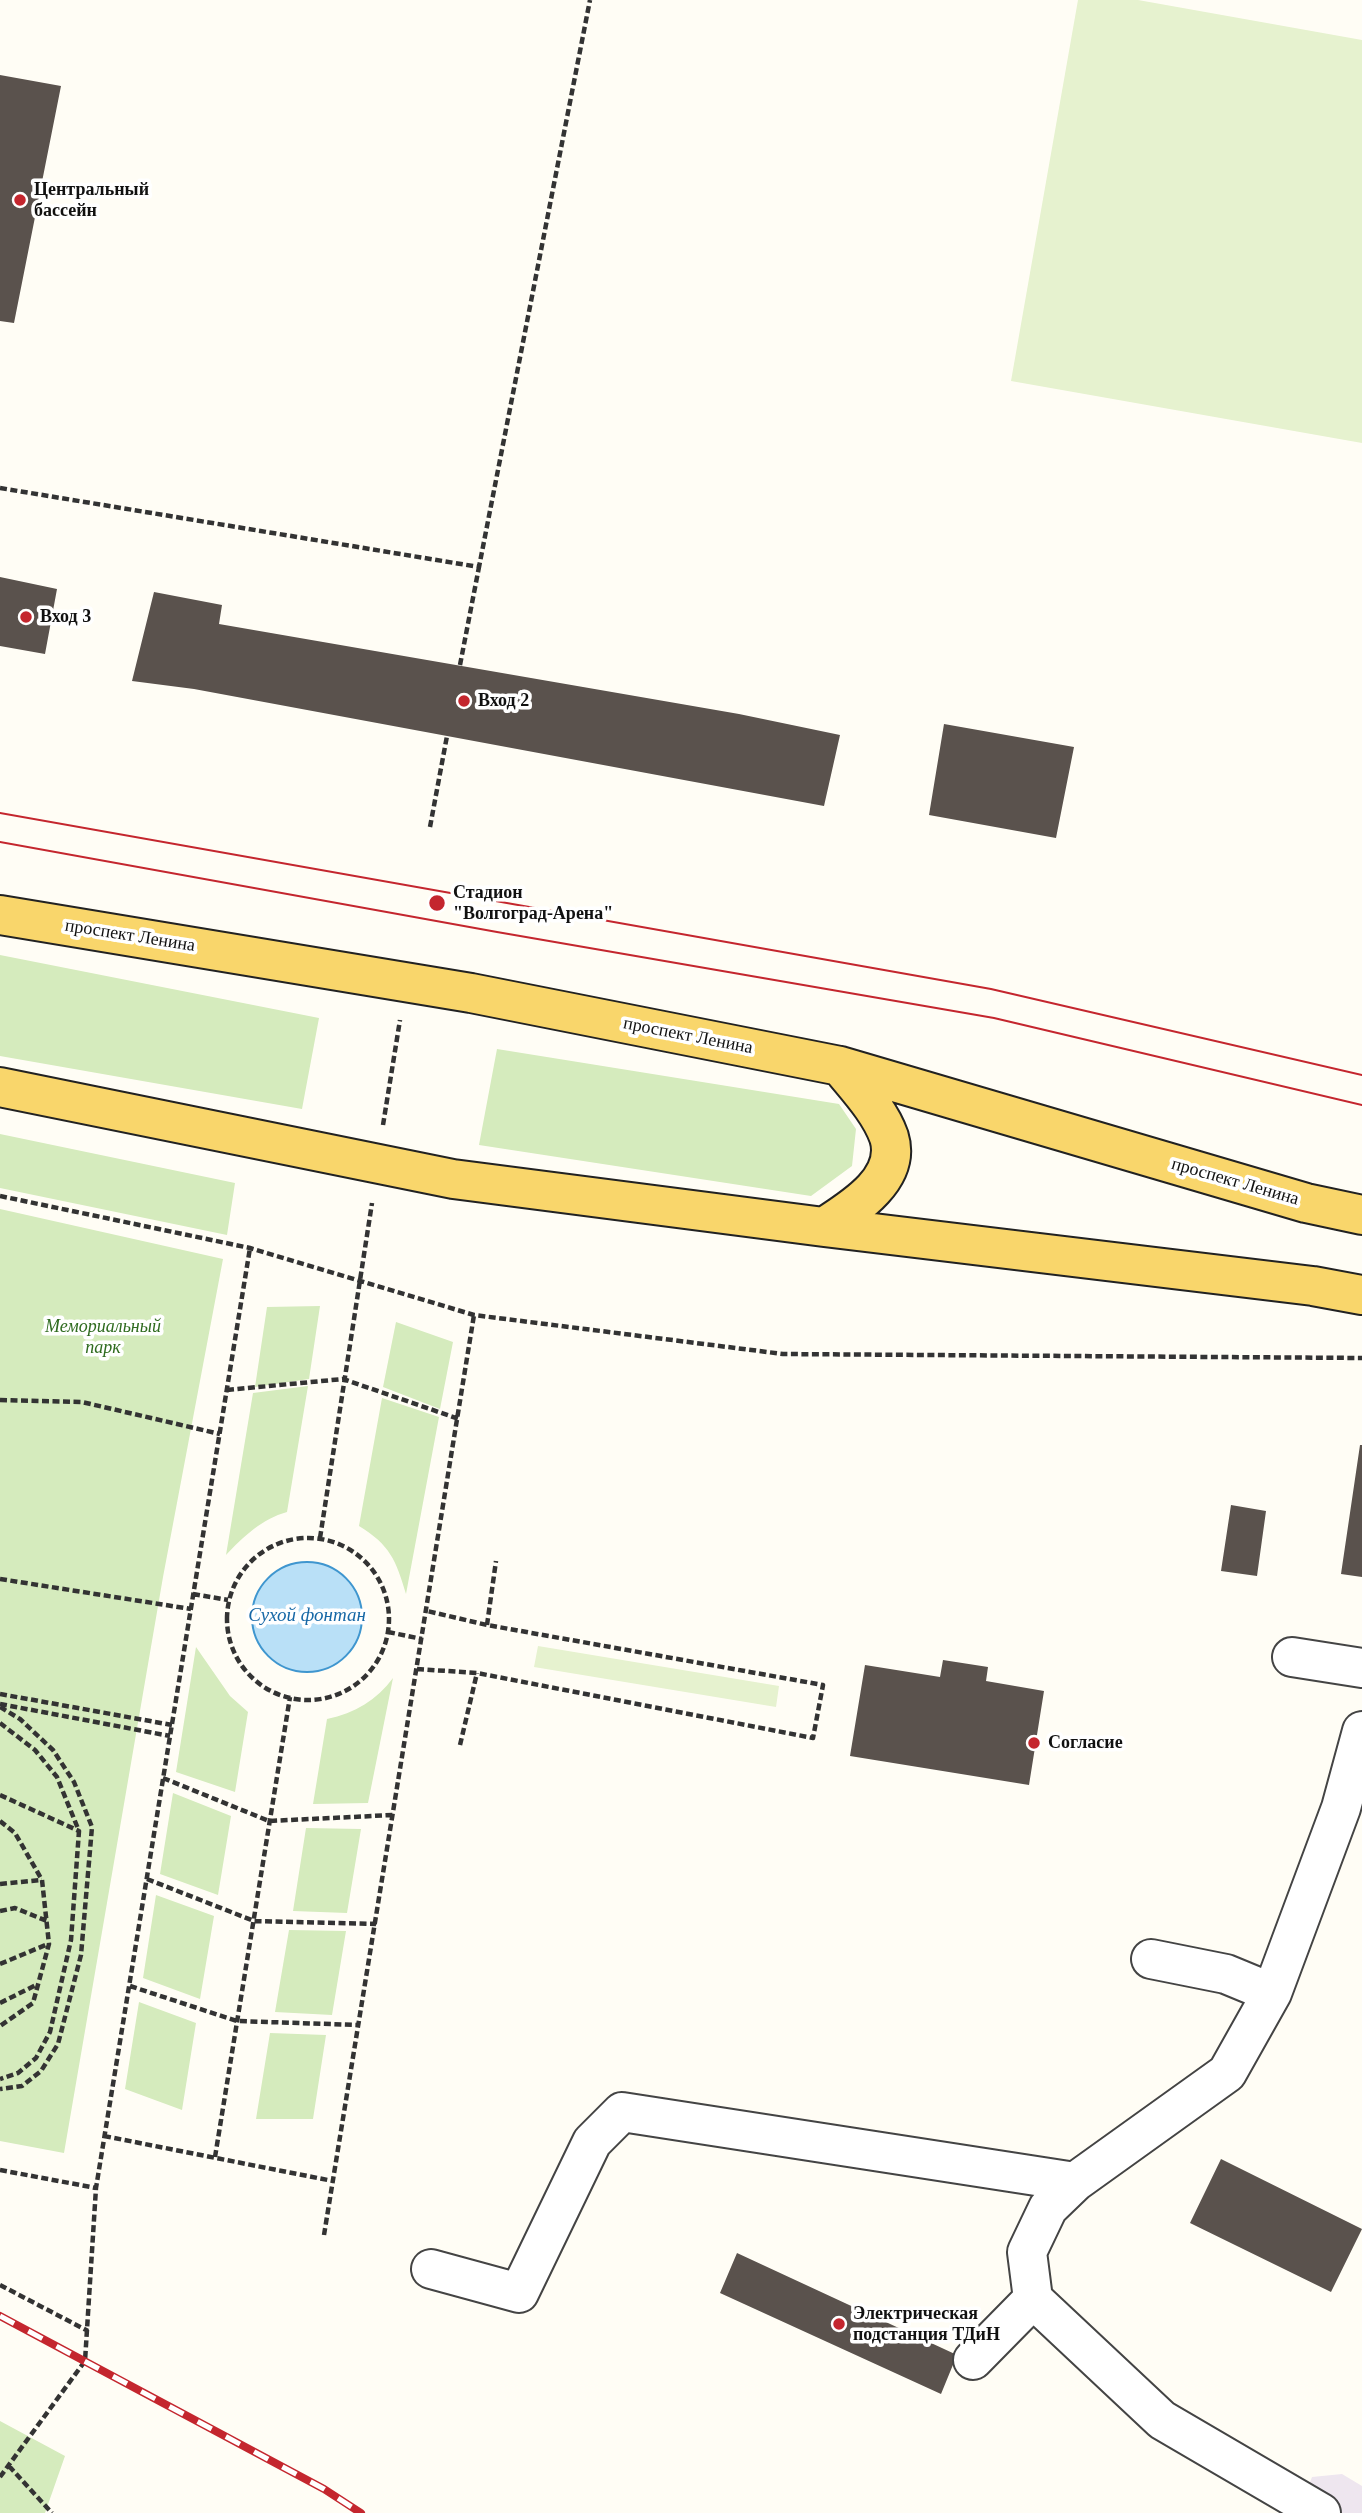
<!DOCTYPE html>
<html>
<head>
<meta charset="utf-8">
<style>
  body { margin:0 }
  canvas { display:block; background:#fffdf5 }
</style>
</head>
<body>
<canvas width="1362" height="2513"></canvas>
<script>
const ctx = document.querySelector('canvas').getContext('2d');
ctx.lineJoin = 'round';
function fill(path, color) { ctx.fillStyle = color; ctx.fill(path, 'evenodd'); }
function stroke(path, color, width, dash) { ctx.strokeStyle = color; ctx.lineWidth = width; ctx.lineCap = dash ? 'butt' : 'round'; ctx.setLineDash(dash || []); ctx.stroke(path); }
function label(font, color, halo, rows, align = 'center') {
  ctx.font = font + ' "Times New Roman",serif'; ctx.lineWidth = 7; ctx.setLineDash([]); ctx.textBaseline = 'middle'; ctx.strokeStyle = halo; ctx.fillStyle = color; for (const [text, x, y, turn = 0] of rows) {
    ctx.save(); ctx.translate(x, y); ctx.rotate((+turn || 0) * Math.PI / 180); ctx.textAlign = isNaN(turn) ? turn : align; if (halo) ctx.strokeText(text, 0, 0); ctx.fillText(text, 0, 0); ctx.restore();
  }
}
fill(new Path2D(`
  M1342,2474L1362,2486V2513H1298L1312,2477Z`), '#eee6ef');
fill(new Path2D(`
  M0,955L319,1018L302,1109L0,1056Z
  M497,1049L839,1104L856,1129L852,1166L811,1196L479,1145Z
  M0,1134L235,1183L227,1235L0,1188Z
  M0,1209L223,1259L163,1577L64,2153L0,2141Z
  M320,1306L309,1379L255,1387L267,1307Z
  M396,1322L453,1342L440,1409L383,1387Z
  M308,1386L287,1512C262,1519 244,1536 226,1555L253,1393Z
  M382,1398L439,1417L406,1594C396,1560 390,1545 359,1526Z
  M196,1647L230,1696L248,1712L235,1792L176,1772Z
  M393,1678L368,1803L313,1804L327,1719C355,1713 377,1700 393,1678Z
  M173,1793L231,1816L218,1895L160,1874Z
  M306,1828L361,1829L347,1913L293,1911Z
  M156,1895L214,1916L200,1999L143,1978Z
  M289,1930L346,1931L332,2015L275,2012Z
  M139,2002L196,2023L182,2110L125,2089Z
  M270,2033L326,2035L313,2119H256Z
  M0,2421L65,2456L45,2513H0Z`), '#d5ebbd');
fill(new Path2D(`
  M1078,0H1138L1362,40V443L1011,381Z
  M538,1646L779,1686L776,1707L534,1667Z`), '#e6f2cf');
const water = new Path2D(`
  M252 1617a55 55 0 1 1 110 0a55 55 0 1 1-110 0Z`);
fill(water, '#b9e0f7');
stroke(water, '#3f96cf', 2);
fill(new Path2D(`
  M0,75L61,86L14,323L0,321Z
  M0,577L57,589L45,654L0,646Z
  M154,592L222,605L219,624L739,714L840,735L824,806L194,689L132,681Z
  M944,724L1074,747L1056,838L929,815Z
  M1360,1445H1362V1577L1341,1574Z
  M1231,1505L1266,1511L1257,1576L1221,1571Z
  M943,1660L988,1667L986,1681L1044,1691L1029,1785L850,1756L865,1665L940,1677Z
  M1221,2159L1362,2229L1331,2292L1190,2223Z
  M737,2253L957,2355L941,2394L720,2293Z`), '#5a524d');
const minor = new Path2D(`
  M1292,1657L1362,1668
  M1151,1959L1226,1974L1272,1993
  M431,2269L519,2293L592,2142L622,2112L1075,2182
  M973,2360L1033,2299
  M1321,2513L1162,2420L1033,2299L1027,2252L1048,2208L1075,2182L1227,2073L1272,1993L1341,1808L1362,1731`);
const major = new Path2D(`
  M0,915L471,993L840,1066L1306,1203L1362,1215
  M0,1087L453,1179L824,1227L1313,1286L1362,1295
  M824,1227C852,1209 902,1179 889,1137C880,1111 857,1087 840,1066`);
stroke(minor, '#444', 42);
stroke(major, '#222', 42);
stroke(new Path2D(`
  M0,488L479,567L590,0
  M460,665L479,567
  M430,827L447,736
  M383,1125L400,1020
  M0,1196L250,1248L474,1315L783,1354L1362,1358
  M227,1390L343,1379L459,1419
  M0,1400L82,1402L220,1434
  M320,1538L372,1203
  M227 1619a81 81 0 1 1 162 0a81 81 0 1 1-162 0Z
  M0,1579L191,1609
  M193,1594L228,1600
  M487,1625L496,1561
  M388,1632L422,1639
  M417,1669L477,1673L813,1738L823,1685L487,1625L427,1611
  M0,1694L172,1725
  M0,1704L170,1736
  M0,1707L20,1719L53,1750L74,1782L92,1827L81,1955L58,2044L41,2071L22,2086L0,2089
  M0,1723L35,1750L57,1777L79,1831L71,1940L50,2032L36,2058L18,2073L0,2079
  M460,1745L477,1673
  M163,1778L269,1821L393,1815
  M0,1795L79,1831
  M0,1821L15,1833L42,1880L49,1944L33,2003L0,2026
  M147,1879L254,1921L376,1924
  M0,1884L42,1880
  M0,1911L15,1908L47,1921
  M0,1964L48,1944
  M130,1986L237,2021L359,2025
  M0,2003L36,1985
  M104,2136L333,2181
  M215,2157L290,1697
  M0,2170L96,2188
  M324,2235L474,1315
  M0,2285L88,2331
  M9,2466L52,2513
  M0,2477L85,2361L96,2188L250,1248`), '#333', 4.5, [7, 3.5]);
stroke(minor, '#fff', 38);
stroke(major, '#f9d66b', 38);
stroke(new Path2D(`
  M0,813L991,989L1362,1075
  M0,842L497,932L994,1018L1362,1105`), '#c4262e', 2);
const rail = new Path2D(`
  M0,2316L324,2489L361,2513`);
stroke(rail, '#c4262e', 8);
stroke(rail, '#fff', 5, [16]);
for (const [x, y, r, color] of [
  [20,200,7,"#c4262e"],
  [26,617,7,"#c4262e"],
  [464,701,7,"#c4262e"],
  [437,903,9,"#c4262e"],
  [1034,1743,7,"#c4262e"],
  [839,2324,7,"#c4262e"]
]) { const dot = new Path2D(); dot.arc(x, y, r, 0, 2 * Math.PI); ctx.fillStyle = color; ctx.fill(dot); stroke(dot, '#fff', 2.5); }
label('bold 18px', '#111', '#fff', [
  ["Центральный",34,190],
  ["бассейн",34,211],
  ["Вход 3",40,617],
  ["Вход 2",478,701],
  ["Стадион",453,893],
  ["\"Волгоград-Арена\"",453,914],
  ["Согласие",1048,1743],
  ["Электрическая",853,2314],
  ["подстанция ТДиН",853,2335]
], 'left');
label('18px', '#111', '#fff', [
  ["проспект Ленина",130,936,9],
  ["проспект Ленина",688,1036,11],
  ["проспект Ленина",1235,1182,16]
]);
label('italic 18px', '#2f6b1f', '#fff', [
  ["Мемориальный",103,1327],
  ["парк",103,1348]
]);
label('italic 19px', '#1768a6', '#fff', [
  ["Сухой фонтан",307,1616]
]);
</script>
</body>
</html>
